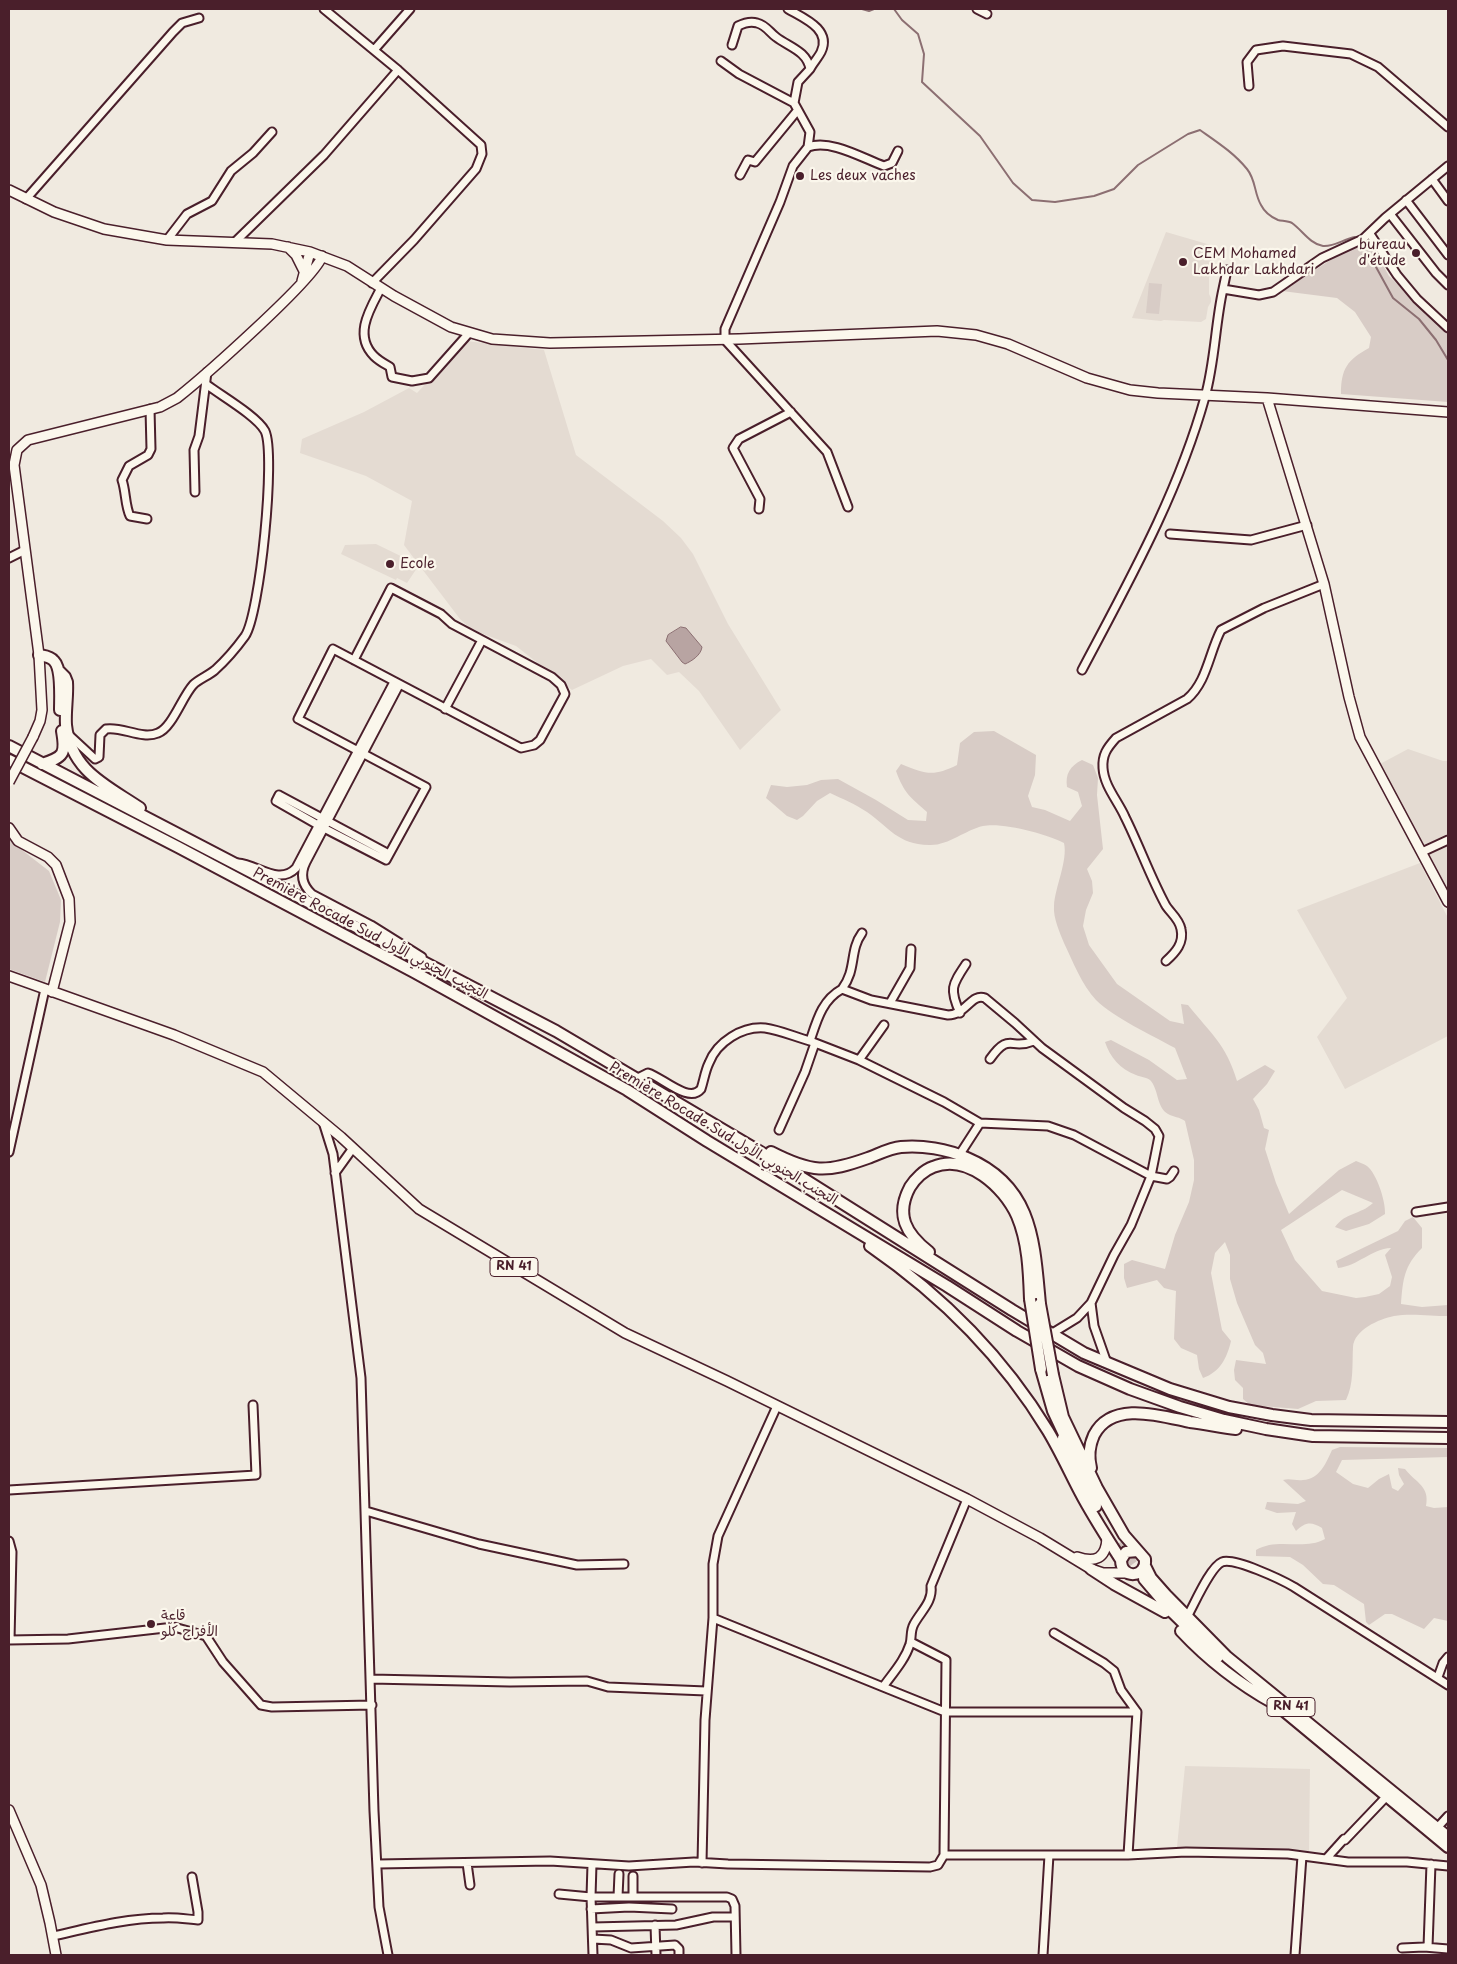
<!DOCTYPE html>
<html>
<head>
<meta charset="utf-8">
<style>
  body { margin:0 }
  #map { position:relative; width:1457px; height:1964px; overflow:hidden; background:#f0eae0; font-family:"Playpen Sans",sans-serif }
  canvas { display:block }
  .frame { position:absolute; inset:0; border:10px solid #4a1f2b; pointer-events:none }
</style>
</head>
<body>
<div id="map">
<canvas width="1457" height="1964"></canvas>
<div class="frame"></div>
</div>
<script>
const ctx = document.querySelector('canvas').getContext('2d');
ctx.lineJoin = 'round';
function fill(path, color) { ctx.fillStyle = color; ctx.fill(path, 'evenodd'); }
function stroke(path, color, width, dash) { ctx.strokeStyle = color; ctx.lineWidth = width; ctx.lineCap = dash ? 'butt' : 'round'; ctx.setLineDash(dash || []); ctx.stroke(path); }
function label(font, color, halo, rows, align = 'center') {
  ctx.font = font + ' "Playpen Sans","Playpen Sans Arabic",sans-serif'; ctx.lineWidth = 4.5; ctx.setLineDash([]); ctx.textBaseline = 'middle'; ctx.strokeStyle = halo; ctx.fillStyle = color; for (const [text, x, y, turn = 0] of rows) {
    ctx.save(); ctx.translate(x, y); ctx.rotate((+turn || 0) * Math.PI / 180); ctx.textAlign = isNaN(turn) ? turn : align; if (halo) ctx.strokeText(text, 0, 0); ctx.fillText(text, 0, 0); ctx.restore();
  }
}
fill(new Path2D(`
  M1166,232L1214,246L1209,278V294L1211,298V302L1208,307L1206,319L1201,322L1164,320L1161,321L1132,318Z
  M466,341L544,350L576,455L663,521L681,538L693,554L728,624L781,710L740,750L699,691L679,672L667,675L651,659L623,666L572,690L516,646L472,630L460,619L419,565L407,583L397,578L396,580L341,554L345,545L376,544L419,565L404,545L412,501L366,476L300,453L302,439L364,412L409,388L417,393Z
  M1408,749L1443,761H1448V894L1380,764Z
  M1420,863L1448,918V1036L1345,1089L1317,1037L1347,998L1297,910Z
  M1185,1766L1310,1769L1309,1851L1177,1847Z`), '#e4dbd2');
fill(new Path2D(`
  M1366,244H1371L1389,276L1448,333V402L1341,394C1341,369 1347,360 1369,348L1371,337L1355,312L1337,298L1282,291L1340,254Z
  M1149,283L1162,284L1159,314L1146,313Z
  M994,731L1036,755L1035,775L1028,796L1032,807L1045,810L1070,821L1082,806L1078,792L1067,787C1065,774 1070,766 1082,760L1093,765L1098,778L1097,795L1103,849L1087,869L1092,881L1093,893L1086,910L1083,926L1089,945L1117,984L1170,1021L1184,1024L1181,1004L1188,1005C1211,1034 1226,1044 1237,1081L1265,1065L1275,1071L1267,1084L1253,1099L1259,1110L1264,1128L1269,1130L1265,1149L1276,1183L1289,1214L1339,1170L1356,1161C1359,1162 1364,1164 1367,1166C1377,1174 1386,1202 1385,1214L1369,1224L1346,1231L1335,1227C1346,1212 1360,1215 1373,1203L1342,1190L1281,1230L1295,1260L1322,1291L1356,1298L1365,1297L1379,1294L1390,1286L1392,1277L1385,1255L1391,1248C1371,1249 1358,1266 1338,1268L1336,1261L1398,1231L1405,1221L1413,1217L1422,1228V1248C1404,1266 1403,1279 1401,1304L1422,1307L1448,1305V1316C1432,1316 1409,1313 1394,1316C1379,1319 1354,1330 1353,1347C1352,1365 1354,1384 1346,1400L1316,1401L1298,1409L1250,1405L1243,1399V1388L1235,1380L1234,1370L1236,1360L1266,1364L1263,1353L1255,1345L1237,1303L1230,1279V1255L1225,1242L1215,1253L1211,1273L1222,1330L1231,1341C1227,1358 1220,1372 1203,1378L1199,1369L1197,1355L1181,1348L1174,1339L1176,1291L1164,1288L1157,1280L1127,1288L1124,1278V1264L1132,1260L1165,1269L1175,1235L1189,1202L1194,1180V1160L1185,1121C1180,1117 1173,1117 1168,1114C1156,1107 1159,1089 1150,1080C1146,1077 1141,1077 1136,1075C1120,1069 1110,1057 1105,1042L1111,1040L1149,1060L1177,1080L1187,1079L1175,1048C1153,1036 1113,1017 1096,1000C1082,985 1073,962 1064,943C1060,933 1053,918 1054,906C1055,887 1068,861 1064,843C1047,834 1002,822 983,826C965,830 948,846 929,845C897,844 890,828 867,812C855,804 843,799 830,793L817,801L803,816L797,820L787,816L766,798L771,785L787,787L807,785L821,780L838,779L876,800L908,820L926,821L927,812C910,797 904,793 896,771L901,764C926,774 933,777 957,765L960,743L974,732Z
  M9,840L49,871L61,900L60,922L45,982L9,969Z
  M1340,1447L1448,1448V1457L1342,1460L1336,1472L1353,1484L1368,1488L1379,1479L1389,1474L1392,1488L1398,1491L1404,1484L1399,1475L1398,1468L1405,1469C1416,1483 1430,1486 1426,1506L1434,1508L1448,1507V1621L1434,1618L1424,1629L1392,1614H1385L1369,1625L1366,1622L1364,1604L1334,1585L1323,1584L1303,1565L1290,1557L1256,1556V1550C1278,1537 1303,1551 1325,1539L1322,1528C1311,1521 1305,1522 1296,1531L1292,1524L1296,1512L1277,1513L1265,1509L1267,1502L1298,1504L1306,1501L1283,1480C1290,1478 1296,1481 1303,1480C1320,1479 1326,1463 1332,1450Z`), '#d8ccc6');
const water = new Path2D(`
  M681,627L686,628L702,647C701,655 692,661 685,664L682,662L666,641L668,635Z`);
fill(water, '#b8a4a2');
stroke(water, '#8c6f72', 1);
stroke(new Path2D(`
  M828,9H833
  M862,9L869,11L874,9
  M894,9L902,20L918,34L924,54L922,82L980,136L1013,183L1032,200L1055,202L1094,196L1114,189L1138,165L1188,134L1200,130C1217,142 1234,153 1247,169C1256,180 1254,193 1261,205C1264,211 1271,217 1278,220C1282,221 1288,221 1292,223C1302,230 1310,244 1323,246C1334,247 1344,239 1355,237L1356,239
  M1359,243L1376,267L1393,298L1419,319L1436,340L1448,360`), '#8c6f72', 2);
stroke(new Path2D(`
  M1118,1544L1144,1579`), '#cfc1bc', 10, [10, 5]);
const minor = new Path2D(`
  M324,9L398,70L481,145L482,154L476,169L414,240L372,283
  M788,9C803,18 832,29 821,52C818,58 813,63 810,69
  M977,9L987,14
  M732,45L738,26C744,23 751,21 757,23C766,25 770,33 776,37C789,47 807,51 810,69L798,82L794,103L810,132L808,147
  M374,50L410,9
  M721,61L739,74L794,103
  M1249,86L1247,62L1256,50L1283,46L1351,54L1378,67L1448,127
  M740,175L748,160L755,162L797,111
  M1432,179L1448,201
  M26,199L173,32L182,23L199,18
  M1406,200L1448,255
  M1390,214L1436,273L1448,285
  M1370,234L1397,275L1417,299L1448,328
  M167,240L187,214L212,201L231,171L253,153L272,132
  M236,241L324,155L398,70
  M381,288C370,309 353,335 374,356C379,361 385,364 390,367L392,377L412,381L429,378L469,333
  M1223,289L1227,270
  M195,492L194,450L199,436L207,372
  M848,507L827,452L725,340V329L780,202L793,166L808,147C831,139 862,158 884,166L892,163L898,151
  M759,509L760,499L733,448L739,439L791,412
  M147,519L130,516C125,506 126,491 122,480L129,466L148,455L151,449L150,409
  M1170,534L1251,540L1307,525
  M9,558L25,550
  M354,660L391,588L441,614L452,624L552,677L561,685L565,694L540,740L534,745L521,748L333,649L298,719L426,787L386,860L318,825L276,801L279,795L389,854
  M1082,670C1129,581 1178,494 1205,397C1215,362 1215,325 1223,289L1259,295L1273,292L1322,258L1363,239L1385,218L1448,166
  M399,685L306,862C300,874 302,885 312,894L371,925L422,957
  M445,709L482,640
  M68,734L95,759L99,757L100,735L106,729C122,726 142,740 158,733C172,728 182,697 193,685C199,679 208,676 215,670C225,661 237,647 245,636C260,614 276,454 265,431C257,416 220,395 206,384
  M1422,852L1448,840
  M238,863C257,864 279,886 296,868L394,682
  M1166,961C1176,952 1184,943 1181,929C1179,918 1169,912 1165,904C1150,876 1139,845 1125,817C1118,801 1104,786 1103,768C1102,755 1107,748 1116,738L1187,699C1207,682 1209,653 1221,630L1264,608L1324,584
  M842,989C857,969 849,951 862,933
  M890,1003L910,968L911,949
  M960,1013C949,989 952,985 966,964
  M810,1041L859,1060L944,1102L980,1123
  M990,1059C1010,1031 1010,1051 1034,1041
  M859,1060L884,1025
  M636,1079L648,1073C662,1077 689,1104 701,1089C704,1080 705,1071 709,1063C717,1042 742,1026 765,1028C780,1030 795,1037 810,1041C817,1020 822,1000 842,989L871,1000L948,1015C966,1015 971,993 985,998L1015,1023L1042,1048L1124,1108L1145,1121L1155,1129L1159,1136L1151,1176L1131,1225L1114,1255L1091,1303L1077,1318L1051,1334
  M323,1122L333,1154L361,1378L374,1811L379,1907L388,1955
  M779,1130L805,1072L815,1043
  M9,1152L45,989
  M960,1154L980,1123L1048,1126L1074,1135L1151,1176L1167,1179L1170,1177L1174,1171
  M335,1173L353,1148
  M1416,1212L1448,1207
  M1091,1303L1094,1326L1107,1363
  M9,1490L256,1475L253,1405
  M366,1511L479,1544L577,1565L624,1564
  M9,1541L12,1552L10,1640
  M1187,1617C1194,1605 1210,1567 1222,1562C1234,1557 1282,1580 1294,1587L1448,1685
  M713,1618L883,1687C893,1673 905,1660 910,1644C912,1637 910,1631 914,1624C921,1611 933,1602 931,1586L967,1499
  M1054,1633L1104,1663L1114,1671L1121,1690L1137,1712L1128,1855
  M9,1640L68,1639L174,1627L206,1636L223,1662L261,1705L272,1707L372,1705
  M911,1642L946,1660L944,1855
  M1438,1677L1443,1663L1448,1657
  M371,1679L510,1682L587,1681L608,1687L706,1691
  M883,1687L945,1712H1137
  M1437,1828L1448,1816
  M1345,1840L1386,1797
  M1326,1859L1344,1839
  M467,1863L470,1885
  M702,1863L705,1720L713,1618V1564L718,1536L777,1406
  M378,1864L550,1861L629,1866L694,1862L728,1864L930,1867L938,1865L944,1855H1128L1186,1852L1288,1854L1348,1862H1407L1448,1866
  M592,1864L591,1897L593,1955
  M559,1894L591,1897H727L732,1899L735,1906L736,1955
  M633,1896V1876
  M618,1897L619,1874
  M591,1909L629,1907L672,1909
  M655,1925L656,1955
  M593,1927L676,1925L713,1917H735
  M53,1936C89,1928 126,1918 163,1918C174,1917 186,1919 198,1920V1912L192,1877
  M593,1939L611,1940L631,1948L675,1945L679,1949V1955
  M1428,1947L1431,1864
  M1402,1948L1424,1947L1448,1949
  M1043,1955L1049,1855
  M1295,1955L1302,1856`);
const major = new Path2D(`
  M9,190L54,212L104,229L167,240L272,244L310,252L347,266L394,296L451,327L492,339L550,343L739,339L937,331L976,335L1008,344L1087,378L1130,390L1158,393L1267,398L1448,412
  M288,247L296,255L304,271
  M302,281L310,252
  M1267,398L1324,584L1349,697L1360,737L1448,902
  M33,737L40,721L42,710L39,655L14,465L17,450L28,440L160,407L177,398C201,379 316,278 322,256
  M9,828L18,841L48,857L56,865L69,899L70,922L52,992
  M9,976L174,1035L263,1072L341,1137L419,1209L625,1333L727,1381L967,1499L1040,1538L1091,1569L1103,1573H1126
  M1077,1557C1095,1563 1106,1559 1107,1538
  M9,1810L41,1885L50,1923L56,1955`);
const highway = new Path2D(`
  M39,655C44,656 50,656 54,661C62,669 60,698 60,710
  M59,671L65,677L67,682C68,696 65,711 66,725C71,771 106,785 140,808
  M9,746L556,1031L769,1157L1012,1310L1084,1353L1170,1389L1229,1407L1272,1415L1311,1420L1448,1422
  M9,760L178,847L414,972L627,1090L707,1141L947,1286L1017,1331L1078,1366L1130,1389L1180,1407L1224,1420L1266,1429L1313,1436L1448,1438
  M42,764C64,757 66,754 62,731
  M771,1152C812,1173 826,1173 868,1158C879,1154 890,1148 901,1147C922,1145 947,1149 967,1158C1033,1186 1034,1241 1040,1304
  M870,1246C941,1295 1003,1357 1048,1431C1060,1451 1069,1471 1080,1492C1092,1515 1107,1538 1121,1560
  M929,1252C906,1234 895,1215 910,1187C915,1179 924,1170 933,1167C967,1153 1004,1187 1017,1216C1028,1242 1029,1271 1030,1299
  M1041,1369L1053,1411L1068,1443
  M1053,1375L1063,1417L1097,1488L1124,1535L1145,1559C1147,1578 1121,1580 1121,1560L1126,1552L1138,1551
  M1063,1438L1096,1506
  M1091,1468C1088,1456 1089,1446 1094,1435C1112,1400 1161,1416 1190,1422C1205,1424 1221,1427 1236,1429
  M1145,1566L1151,1578L1166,1595L1227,1657L1448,1837
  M1091,1569L1114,1584L1165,1612
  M1144,1579L1173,1613L1218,1657
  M1181,1631C1209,1661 1239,1684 1275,1704
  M1272,1701L1448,1847`);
stroke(minor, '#4a1f2b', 11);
stroke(major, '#4a1f2b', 12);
stroke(highway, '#4a1f2b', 14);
stroke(minor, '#fbf7ec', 7);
stroke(major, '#fbf7ec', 9);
stroke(highway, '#fbf7ec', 10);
const majorBridge = new Path2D(`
  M9,782L33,737`);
const highwayBridge = new Path2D(`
  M1030,1299L1041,1369
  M1040,1304L1053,1375`);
stroke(majorBridge, '#4a1f2b', 12, []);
stroke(highwayBridge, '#4a1f2b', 14, []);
stroke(majorBridge, '#fbf7ec', 9);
stroke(highwayBridge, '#fbf7ec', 10);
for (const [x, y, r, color] of [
  [800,176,5,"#4a1f2b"],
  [1416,253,5,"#4a1f2b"],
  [1183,262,5,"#4a1f2b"],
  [390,564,5,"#4a1f2b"],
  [151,1624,5,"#4a1f2b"]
]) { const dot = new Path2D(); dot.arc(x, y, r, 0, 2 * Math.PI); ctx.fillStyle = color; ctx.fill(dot); stroke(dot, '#fbf7ec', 2); }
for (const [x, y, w] of [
  [514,1267,48],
  [1291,1707,48]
]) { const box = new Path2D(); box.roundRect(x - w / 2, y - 9.5, w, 19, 4); ctx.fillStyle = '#fbf7ec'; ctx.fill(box); stroke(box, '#4a1f2b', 1); }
label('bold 12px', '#4a1f2b', null, [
  ["RN 41",514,1267],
  ["RN 41",1291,1707]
]);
label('14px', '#4a1f2b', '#fbf7ec', [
  ["Les deux vaches",810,176],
  ["bureau",1406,245,"right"],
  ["d'étude",1406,261,"right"],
  ["CEM Mohamed",1193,254],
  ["Lakhdar Lakhdari",1193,270],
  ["Ecole",400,564],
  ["قاعة",161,1616],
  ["الأفراح كلّو",161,1632]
], 'left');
label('14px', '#4a1f2b', '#fbf7ec', [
  ["Première Rocade Sud التجنب الجنوبي الأول",370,934,28],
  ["Première Rocade Sud التجنب الجنوبي الأول",723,1134,31]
]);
</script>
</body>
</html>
